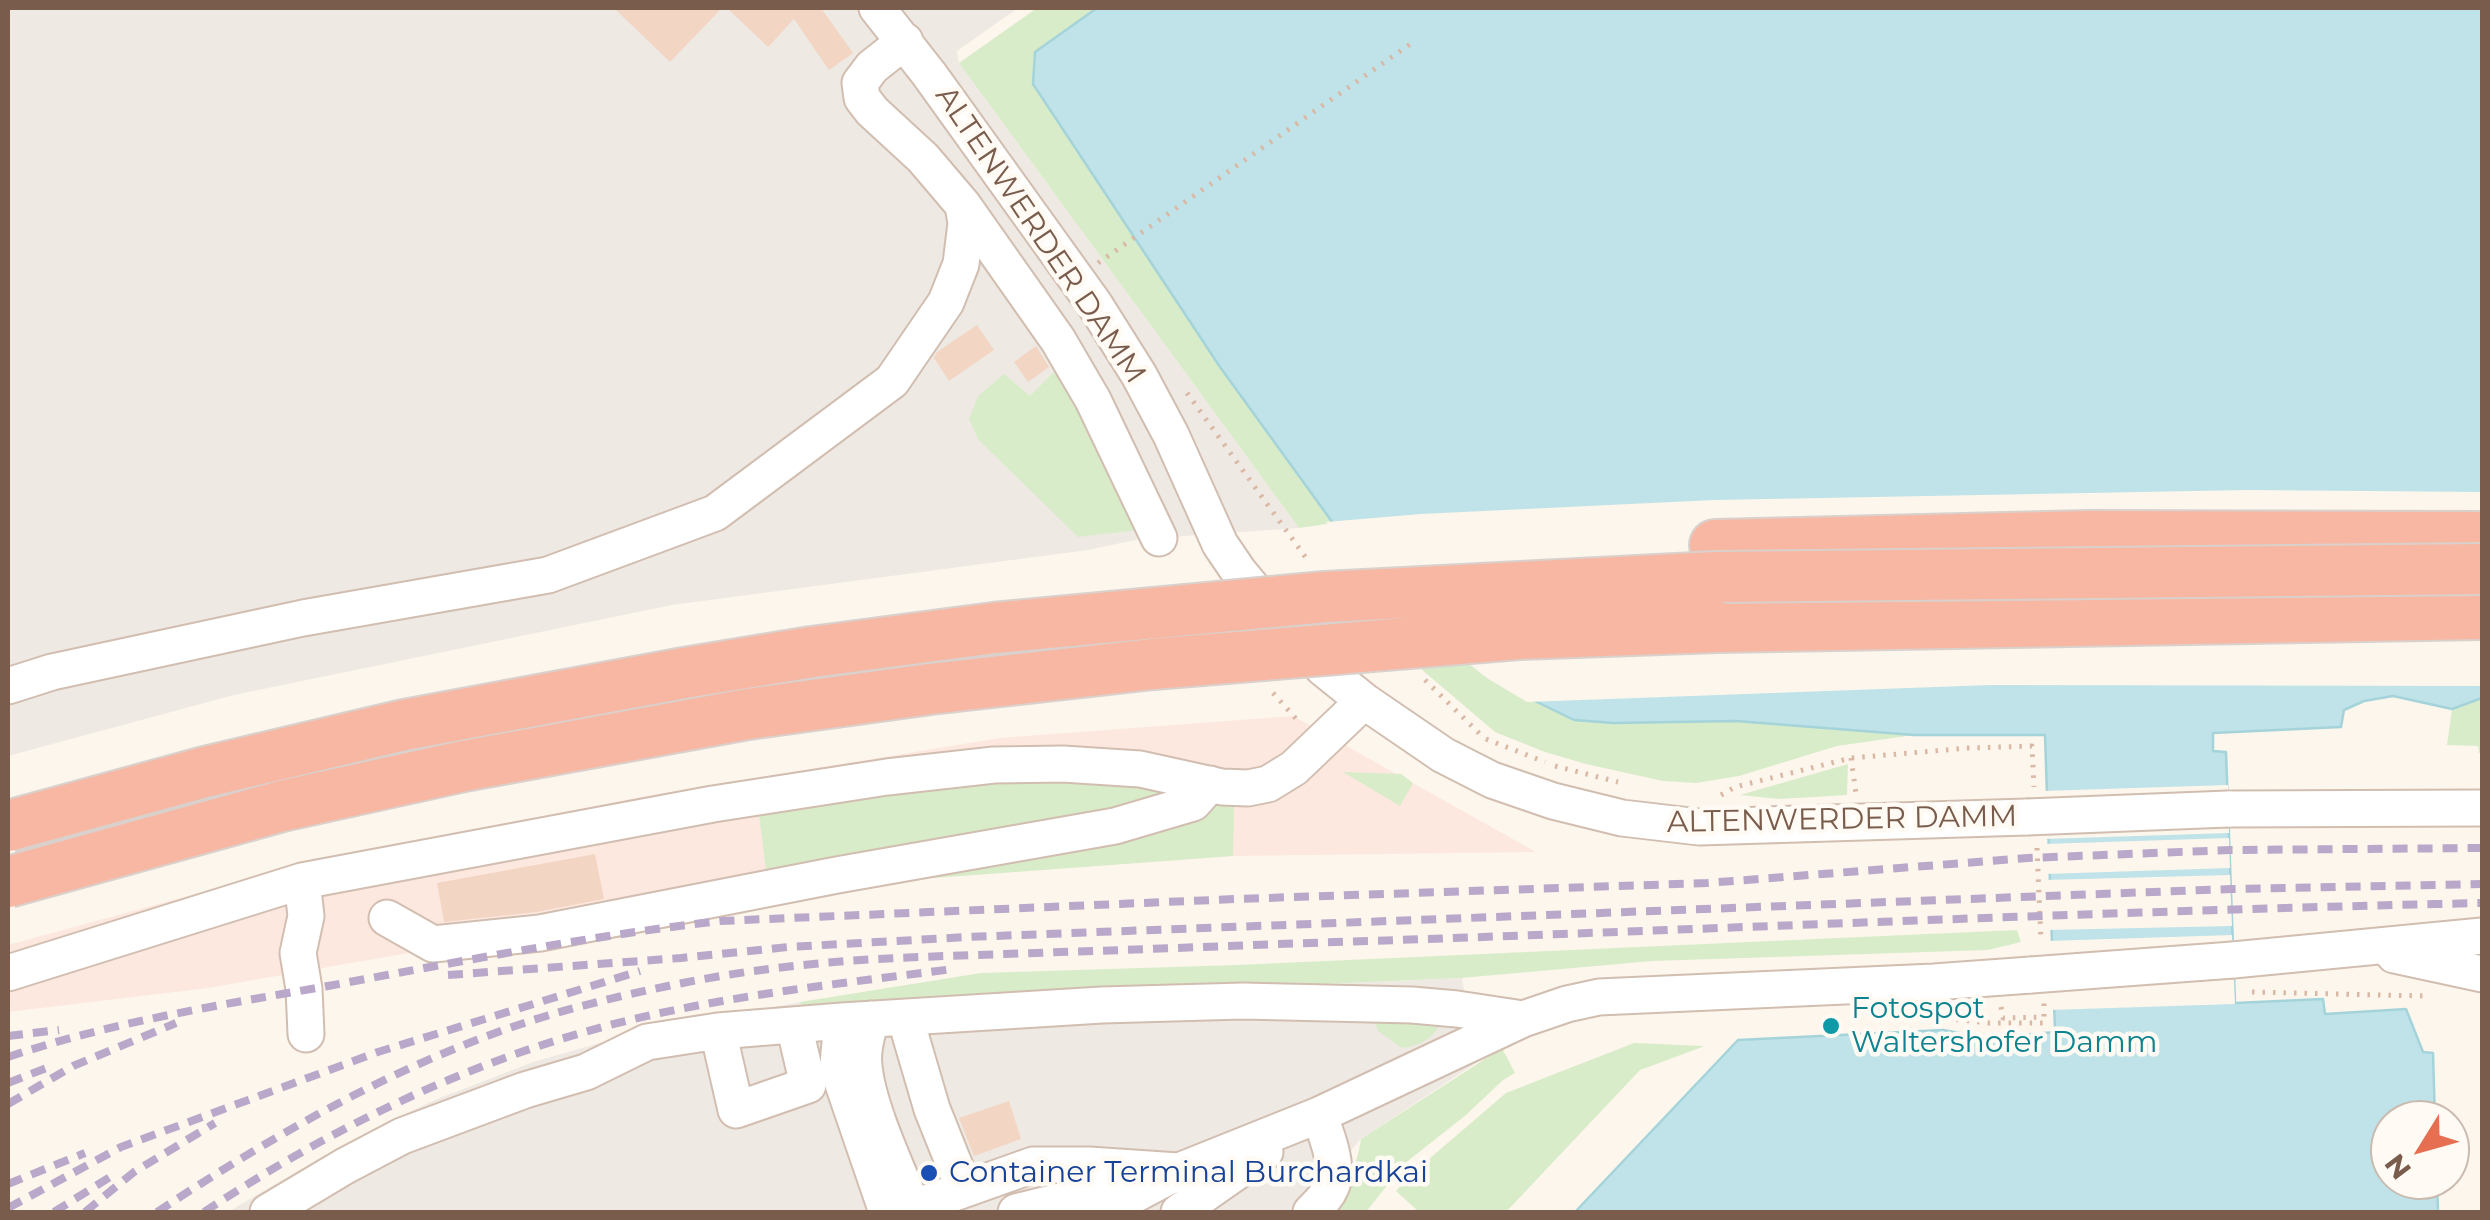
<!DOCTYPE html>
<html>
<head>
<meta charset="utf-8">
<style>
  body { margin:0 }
  #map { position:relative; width:2490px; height:1220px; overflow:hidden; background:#fdf6ec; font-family:Montserrat,sans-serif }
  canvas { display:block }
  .frame { position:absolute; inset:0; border:10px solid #7a5c4d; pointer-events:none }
  .north { position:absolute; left:2370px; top:1100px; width:100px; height:100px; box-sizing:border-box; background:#fffaf3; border:2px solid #cabbb1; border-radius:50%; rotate:233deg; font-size:28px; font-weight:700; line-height:40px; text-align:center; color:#7a5c4d }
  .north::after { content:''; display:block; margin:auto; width:35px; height:45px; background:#e76f51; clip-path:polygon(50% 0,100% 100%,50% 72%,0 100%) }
</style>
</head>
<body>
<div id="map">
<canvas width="2490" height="1220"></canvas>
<div class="frame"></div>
<div class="north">N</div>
</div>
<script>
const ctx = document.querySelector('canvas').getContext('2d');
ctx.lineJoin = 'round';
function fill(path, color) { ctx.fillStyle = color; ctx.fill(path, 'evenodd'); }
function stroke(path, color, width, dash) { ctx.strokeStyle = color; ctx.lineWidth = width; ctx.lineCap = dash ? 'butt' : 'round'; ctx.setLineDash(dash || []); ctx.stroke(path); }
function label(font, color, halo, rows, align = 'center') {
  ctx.font = font + ' Montserrat,sans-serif'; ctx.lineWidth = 9; ctx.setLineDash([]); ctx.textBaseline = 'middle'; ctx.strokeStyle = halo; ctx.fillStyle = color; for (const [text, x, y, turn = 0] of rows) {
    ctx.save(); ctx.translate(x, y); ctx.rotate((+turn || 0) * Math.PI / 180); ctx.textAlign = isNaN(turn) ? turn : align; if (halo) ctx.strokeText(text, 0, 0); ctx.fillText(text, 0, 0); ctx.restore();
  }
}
fill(new Path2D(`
  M1293,716L1536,852L1233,856L827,885L666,908L208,988L8,1012V945L246,880L452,834L646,796L1000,738Z`), '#fde8e0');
fill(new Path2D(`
  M8,8H1018L957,51L959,63L1299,528L1140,539L1088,550L672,605L234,695L8,756Z
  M1462,978L1476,1063L1361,1139L1297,1212H228L318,1159L385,1123L435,1100L533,1062L635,1033L800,1002L804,1007Z`), '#efe9e4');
fill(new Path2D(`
  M1037,8H1097L1035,52L1033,84L1220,367L1333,523L1299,528L959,63Z
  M1055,371L1087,428L1138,530L1078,537L978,439L969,419L978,396L1004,374L1030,396Z
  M1393,591L1613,723L1736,721L1914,735L1837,746L1739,776L1696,783L1663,781L1586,764L1545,752L1495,732L1380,634L1350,598Z
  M2482,698V753H2479L2478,746L2447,745L2452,709Z
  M1848,764L1847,795L1779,799L1740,795Z
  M1343,772L1401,774L1413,783L1400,806Z
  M1007,774L1161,777L1234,807L1233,856L934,878L929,853L766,871L759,815Z
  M2017,930L2021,942L1988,950L1652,961L1461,978L803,1007L800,1002L981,973L1237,965Z
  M1372,1014L1436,1021L1439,1026C1430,1041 1419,1045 1402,1048L1378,1031Z
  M1634,1043L1705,1046L1640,1070L1506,1212H1419L1396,1191L1408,1177L1506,1093Z
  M1502,1048L1515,1073L1503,1080L1466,1115L1404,1164L1366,1212H1328C1345,1190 1357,1167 1361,1139Z`), '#d8ecc9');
const water = new Path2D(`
  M1097,8H2482V698L2452,709L2393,696L2364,701L2344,710L2341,727L2213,733V751L2226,752L2235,1003L2323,999L2325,1014L2406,1009L2423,1052L2433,1053L2435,1120H2390V1180H2437L2438,1212H1575L1738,1040L1943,1030L1988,1038L2055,1032L2045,735H1914L1736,721L1613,723L1574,720L1535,701L1333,523L1220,367L1033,84L1035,52Z`);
fill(water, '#bfe3e8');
stroke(water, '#a5d3da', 2.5);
fill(new Path2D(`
  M2248,490L2482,492V585L2249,584L1389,594L1326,522L1421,514L1714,500Z
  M2482,590V686L1991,685L1527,702L1487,678L1433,636L1712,601Z
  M2228,785L2229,833L2044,839L2042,791Z
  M2229,838L2230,868L2045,874L2044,844Z
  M2230,875L2232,926L2047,930L2045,880Z
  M2232,935L2235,1004L2050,1010L2047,941Z`), '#fdf6ec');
fill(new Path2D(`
  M614,8H722L670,62Z
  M727,8H821L853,53L829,70L794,19L768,47Z
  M977,325L994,350L949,381L934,358L937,352Z
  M1036,346L1049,367L1028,382L1014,362Z
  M595,854L604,899L537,912L444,922L437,883Z
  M1009,1101L1021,1139L974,1156L959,1118Z`), '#f3d5c3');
const minor = new Path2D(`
  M877,8L929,74L1095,305L1139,375L1171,435L1220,544L1239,572L1293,637L1323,668L1364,701L1443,755L1492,780L1553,801L1622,818L1699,827L2027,817
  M905,41L872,67L860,83L862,98L872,111L923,158L963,205L1058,340L1093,400L1159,538
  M8,686L52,672L303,618L548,575L715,513L892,381L946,302L961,264L966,223L963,205
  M2228,809L2482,808
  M302,881L306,916L298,953L304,989L306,1034
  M387,918L433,944L540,933L837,875L1115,826L1193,803L1210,784
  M2394,955L2482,974
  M2233,960L2482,936
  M8,973L302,881L713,804L887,777L994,765L1063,764L1140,769L1222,787L1248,788L1268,784L1294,768L1364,701
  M905,1017L932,1109L964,1189
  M871,1019C867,1035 862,1050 864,1066C868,1108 897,1168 913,1208
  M842,1021L838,1064L843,1084L887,1212
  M718,1031L736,1110L808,1085L794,1025
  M268,1212L345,1166L402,1136L525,1090L586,1072L647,1042L718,1031L842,1021L1102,1005L1243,1001L1412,1005L1457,1009L1523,1019
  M901,1212L1033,1165H1089L1178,1171
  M1016,1212L1129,1184
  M1102,1212L1179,1171L1319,1115L1523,1019L1567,1004L1599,997L1934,982L2031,975
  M1179,1212L1265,1152
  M1311,1212C1318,1205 1327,1197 1331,1187C1340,1168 1326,1133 1319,1115`);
const highway = new Path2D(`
  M1715,545L2088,536L2482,537
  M1718,627L2482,614`);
stroke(minor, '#d1beb0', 39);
stroke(highway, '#dad1cd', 54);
stroke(new Path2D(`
  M1098,263L1416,40
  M1187,393L1309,562
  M1425,680L1485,739
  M1273,693L1299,722
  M1486,739L1545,762
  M1851,758L1856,794
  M1555,766L1618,782
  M1721,795L1735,787L1851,758L1969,748L2032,746L2034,787
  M2037,848L2041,942
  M2252,992L2426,996
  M2001,1007L2003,1018L2044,1017
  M1925,1016L1989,1023H2044V1003`), '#d9b8a5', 5, [2.5, 8]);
stroke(minor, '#fff', 35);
stroke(highway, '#f7b7a3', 50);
stroke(new Path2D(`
  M448,975L681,958L788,947L968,937L2231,889L2482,884
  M8,1036L59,1030
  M8,1057C112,1022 220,1005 328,986C458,962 588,936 720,921L1236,899L1707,883L2028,858L2230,850L2482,848
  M8,1083L54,1065
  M8,1104L73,1066L176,1023
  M8,1184L85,1153
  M8,1208L121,1147L378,1052L640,971
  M54,1212L110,1177
  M85,1212L134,1172L215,1123
  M157,1212C286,1127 423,1049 574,1008C643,990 714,975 785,967C876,956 968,956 1060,952C1163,949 1267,944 1371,941C1741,928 2112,911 2482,903
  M204,1212C348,1117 504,1044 675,1010C767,991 860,981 953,969`), '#b9a8c9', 8, [15, 10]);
const minorBridge = new Path2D(`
  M2027,817L2228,809
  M2031,975L2233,960`);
const highwayBridge = new Path2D(`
  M8,826L205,772L404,725L684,673L812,652L994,628L1325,597L1716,577L2482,569
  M8,882L282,806L464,766L748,714L930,689L1153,664L1518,634L1718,627`);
stroke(minorBridge, '#d1beb0', 39, []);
stroke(highwayBridge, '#dad1cd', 54, []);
stroke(minorBridge, '#fff', 35);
stroke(highwayBridge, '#f7b7a3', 50);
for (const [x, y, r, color] of [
  [1831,1026,10,"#0f9aa8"],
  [929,1173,10,"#1a4fb4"]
]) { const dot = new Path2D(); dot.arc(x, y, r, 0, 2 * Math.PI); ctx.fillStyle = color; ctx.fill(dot); stroke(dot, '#fffaf3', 4); }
label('30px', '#7a5c4d', '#fffaf3', [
  ["ALTENWERDER DAMM",1040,235,56],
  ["ALTENWERDER DAMM",1842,820,-1]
]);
label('30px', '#0d838f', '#fffaf3', [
  ["Fotospot",1851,1009],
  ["Waltershofer Damm",1851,1043]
], 'left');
label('30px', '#164399', '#fffaf3', [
  ["Container Terminal Burchardkai",949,1173]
], 'left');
</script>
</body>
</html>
